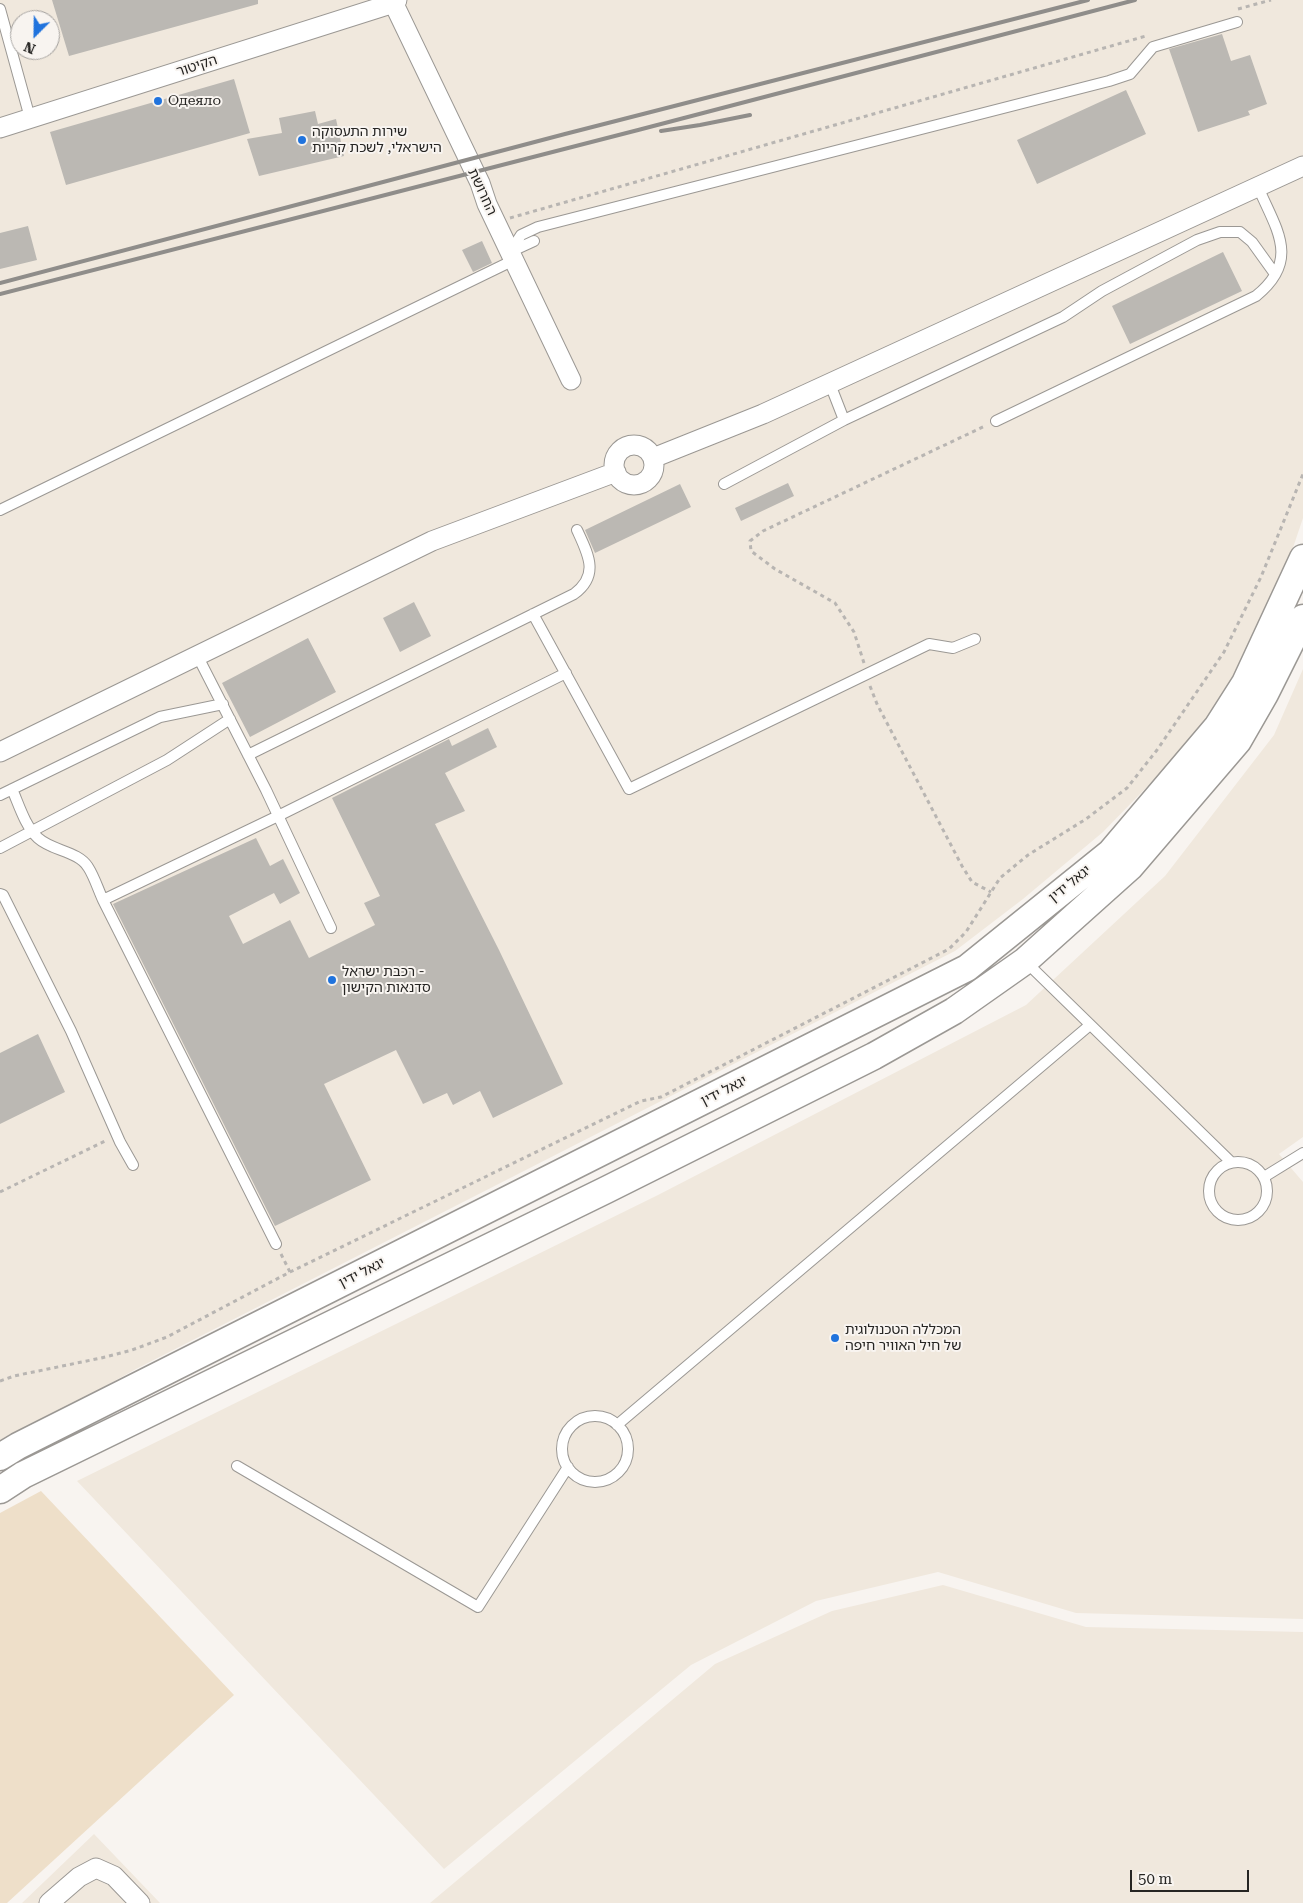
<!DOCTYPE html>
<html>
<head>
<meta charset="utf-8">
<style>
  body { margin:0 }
  #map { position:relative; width:1303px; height:1903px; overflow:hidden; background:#f8f4f0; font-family:"Roboto Serif",serif }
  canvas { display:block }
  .north { position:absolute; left:10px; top:10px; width:50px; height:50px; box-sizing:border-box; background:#f8f4f0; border:1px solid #a4a19e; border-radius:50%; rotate:203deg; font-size:14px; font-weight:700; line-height:20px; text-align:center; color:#262523 }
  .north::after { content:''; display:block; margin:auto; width:18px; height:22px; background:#2073dd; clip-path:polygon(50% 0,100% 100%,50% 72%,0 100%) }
  .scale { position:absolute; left:1130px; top:1870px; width:119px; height:22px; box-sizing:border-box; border:2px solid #262523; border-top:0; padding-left:6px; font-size:15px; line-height:18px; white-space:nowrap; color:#262523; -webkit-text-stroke:4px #f8f4f0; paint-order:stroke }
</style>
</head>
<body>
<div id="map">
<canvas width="1303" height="1903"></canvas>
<div class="north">N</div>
<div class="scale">50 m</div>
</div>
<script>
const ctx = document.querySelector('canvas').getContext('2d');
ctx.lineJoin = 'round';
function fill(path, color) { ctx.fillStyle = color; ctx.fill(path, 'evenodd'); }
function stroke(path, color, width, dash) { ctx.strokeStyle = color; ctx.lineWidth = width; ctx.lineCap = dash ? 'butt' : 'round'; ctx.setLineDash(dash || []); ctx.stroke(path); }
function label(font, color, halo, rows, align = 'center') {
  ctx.font = font + ' "Roboto Serif","Noto Sans Hebrew",serif'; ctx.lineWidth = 4; ctx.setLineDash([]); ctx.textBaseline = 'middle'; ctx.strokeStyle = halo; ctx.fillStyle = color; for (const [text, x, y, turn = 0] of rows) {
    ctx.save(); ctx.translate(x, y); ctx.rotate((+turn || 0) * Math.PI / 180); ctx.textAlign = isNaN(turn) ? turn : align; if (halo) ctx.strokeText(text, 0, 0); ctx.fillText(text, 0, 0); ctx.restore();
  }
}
fill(new Path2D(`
  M0,0H1303V518L1268,622L1217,715L1103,832L1023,899L955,951L136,1369L0,1445ZM20,20H50V50H20Z
  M1303,669V1137L1279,1154L1303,1182V1619L1076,1613L938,1572L816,1601L691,1665L444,1869L77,1481L658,1195L1026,1005L1165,876L1274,735Z
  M943,1585L1086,1627L1303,1632V1903H430L715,1664L832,1611Z
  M94,1834L160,1903H22Z`), '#f0e8dd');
fill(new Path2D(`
  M41,1491L234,1695L7,1903H0V1513Z`), '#eedfc9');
fill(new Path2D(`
  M52,0H258V4L69,56Z
  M1222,34L1231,61L1250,55L1267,104L1248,111L1250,115L1198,132L1169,49Z
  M234,79L250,133L66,185L50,132Z
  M1126,90L1146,134L1037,184L1017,140Z
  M315,111L318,124L336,119L344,156L259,176L247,139L282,133L279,118Z
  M28,226L37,260L0,269V233Z
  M482,241L492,263L473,272L462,250Z
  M1223,252L1242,291L1130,344L1112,306Z
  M788,483L794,496L741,521L735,508Z
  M680,484L691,507L595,553L585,530Z
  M414,602L431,636L400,652L383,618Z
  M308,638L336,692L250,737L222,683Z
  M488,728L497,747L445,773L465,811L435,824L499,950L563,1084L493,1118L480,1091L453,1105L447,1093L423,1104L396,1050L324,1084L371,1180L275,1226L113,904L256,838L270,866L283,859L300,893L280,904L274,893L229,916L243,944L290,920L309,958L375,925L364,903L380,896L332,798L449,739L452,746Z
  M38,1034L65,1092L0,1124V1053Z`), '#bbb8b3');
const service = new Path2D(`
  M0,9L30,118
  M510,252L521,235L538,227L1109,81L1130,74L1153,47L1237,22
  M510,252L534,241
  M830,384L844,420
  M996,421L1256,296C1301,260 1276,229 1258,187
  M724,484L844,420L1063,317L1102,291L1197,240L1220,232H1240L1252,242L1275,274
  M0,510L514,260
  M533,614L629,789L929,644L953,648L975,639
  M197,655L266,790L331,928
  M248,755L574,594C600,575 588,554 577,530
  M12,789C19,805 25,826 38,838C52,851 78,851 88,867C94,876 98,889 103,900L276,1244
  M0,795L160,717L223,704
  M0,848L167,760L230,719
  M0,894L3,895L71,1031L120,1142L133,1165
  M103,900L278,816L566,673
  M1026,962L1231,1162
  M1209 1191a29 29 0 1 1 58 0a29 29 0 1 1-58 0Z
  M1264,1177L1303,1153
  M562 1449a33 33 0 1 1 66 0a33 33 0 1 1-66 0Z
  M617,1425L1090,1025
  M237,1466L478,1607L568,1467`);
const minor = new Path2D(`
  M392,0L480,183L487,204L571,380
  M0,128L394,3L397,0
  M614 465a20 20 0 1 1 40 0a20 20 0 1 1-40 0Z
  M653,458L763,414L1303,166
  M0,752L432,541L616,472
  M49,1903L79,1877L96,1868L114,1876L140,1903`);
const secondary = new Path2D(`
  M0,1457L18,1446L967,968L1111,852L1217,727L1245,683L1303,558
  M0,1490L23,1475L606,1190L874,1056L954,1011L1025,961L1130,867L1238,741L1265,694L1303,618`);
stroke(service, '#9b9894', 12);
stroke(minor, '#9b9894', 21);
stroke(secondary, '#9b9894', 29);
stroke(new Path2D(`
  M1238,9L1271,0
  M510,218L1146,36
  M864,663L854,632L835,603L775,569L751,551L750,541L763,531L985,426
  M870,686L877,704L962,866L972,882L991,892
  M0,1192L107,1140
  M281,1254L290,1272
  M0,1381L14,1376L101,1358L132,1350L167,1337L290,1272L641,1101L661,1097L949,949L966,932L1000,878L1028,855L1086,819L1127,788L1157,750L1224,652L1261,577L1303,474`), '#b8b5b2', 3, [4, 4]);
stroke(service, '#fff', 10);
stroke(minor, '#fff', 19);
stroke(secondary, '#fff', 26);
stroke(new Path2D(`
  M661,131L700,125L750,115
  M0,283L565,134L1088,0
  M0,294C379,197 757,100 1135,0`), '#8f8d8a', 4);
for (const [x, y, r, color] of [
  [158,101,5,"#2073dd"],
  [302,140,5,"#2073dd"],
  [332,980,5,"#2073dd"],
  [835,1338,5,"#2073dd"]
]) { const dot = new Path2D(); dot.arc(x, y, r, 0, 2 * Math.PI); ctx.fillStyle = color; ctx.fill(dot); stroke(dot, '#f8f4f0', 2); }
label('14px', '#262523', '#f8f4f0', [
  ["הקיטור",197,66,-18],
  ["החרושת",482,192,65],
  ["יגאל ידין",1070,884,-39],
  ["יגאל ידין",724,1091,-27],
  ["יגאל ידין",362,1273,-27]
]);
label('14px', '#262523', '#f8f4f0', [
  ["Одеяло",168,101],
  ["שירות התעסוקה",312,132],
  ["הישראלי, לשכת קריות",312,148],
  ["רכבת ישראל -",342,972],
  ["סדנאות הקישון",342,988],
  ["המכללה הטכנולוגית",845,1330],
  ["של חיל האוויר חיפה",845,1346]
], 'left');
</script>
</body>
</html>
